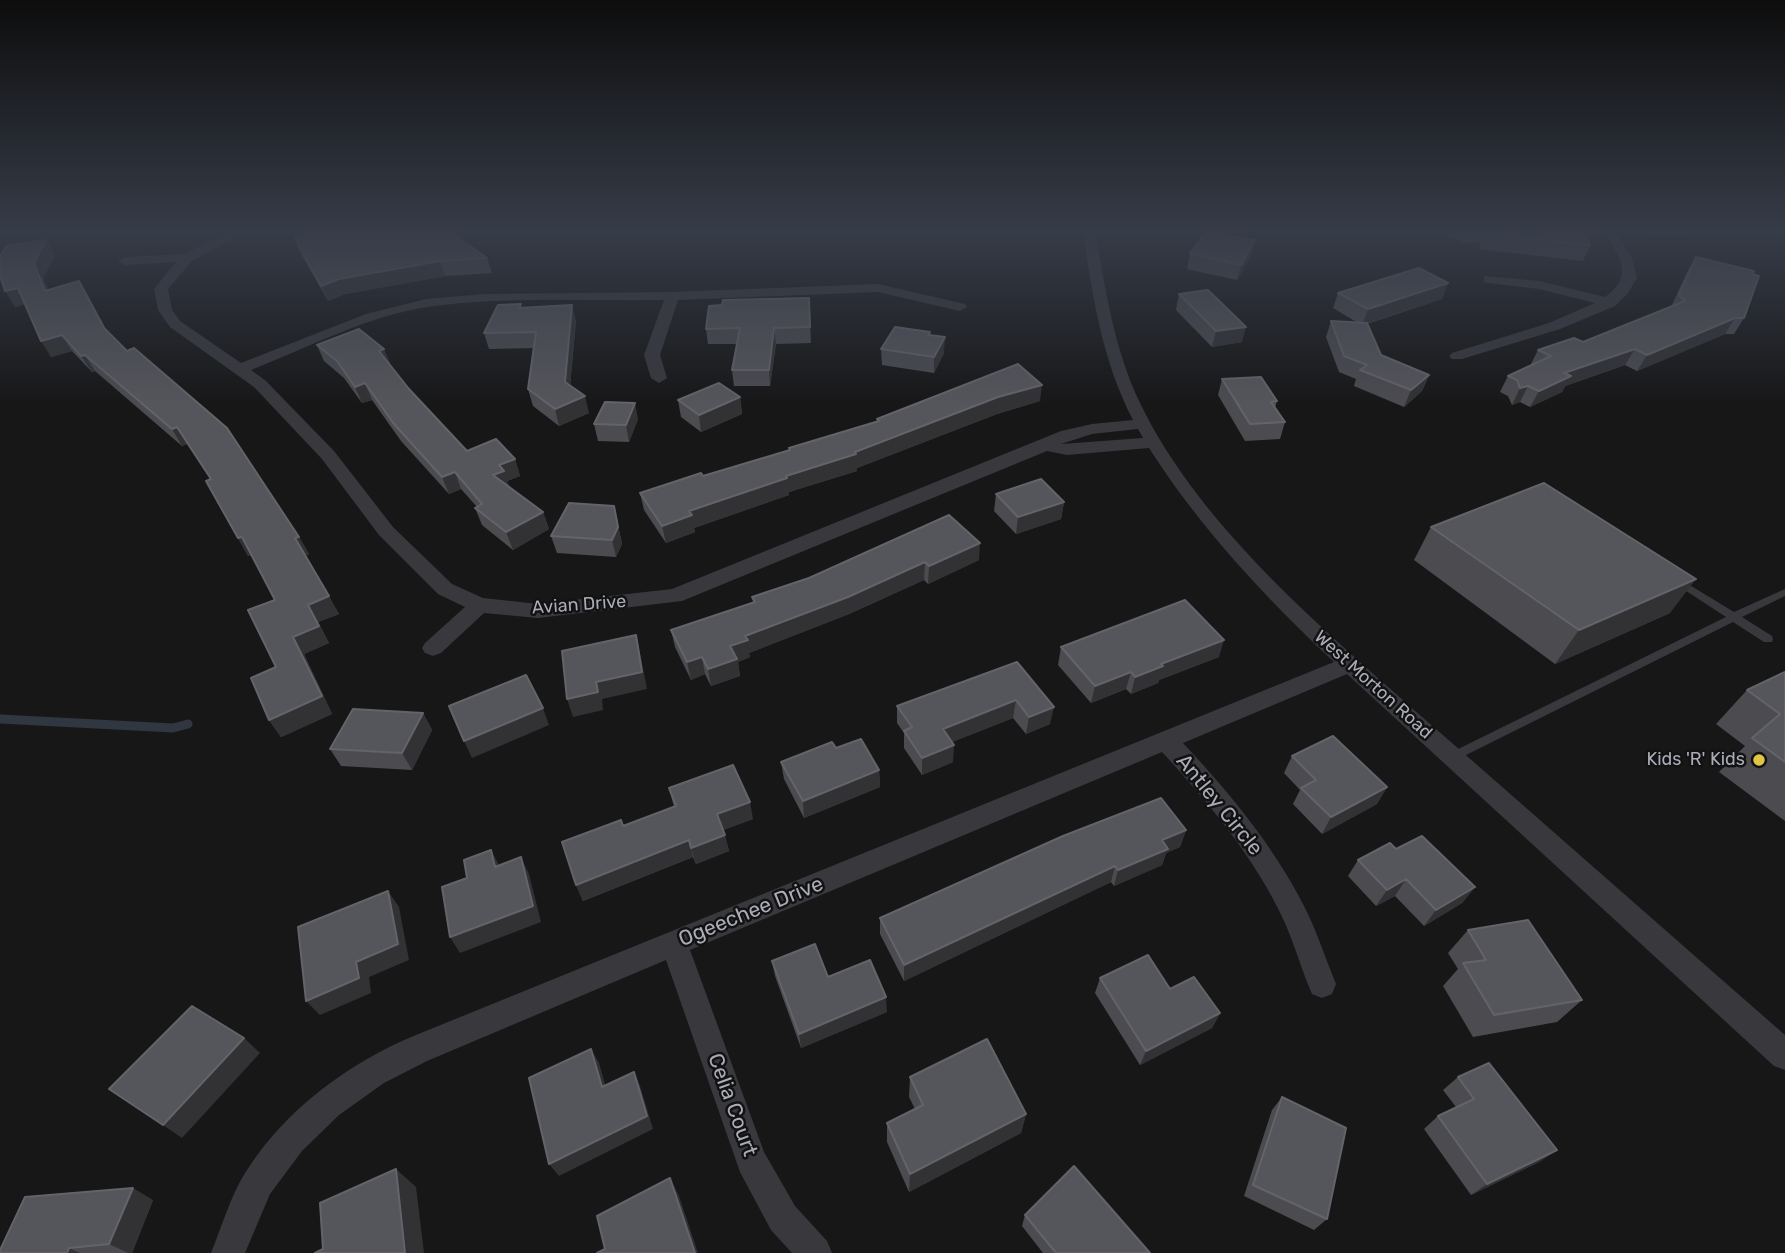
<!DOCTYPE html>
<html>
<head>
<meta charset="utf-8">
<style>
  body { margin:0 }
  canvas { display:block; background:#171718 }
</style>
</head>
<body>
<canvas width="1785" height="1253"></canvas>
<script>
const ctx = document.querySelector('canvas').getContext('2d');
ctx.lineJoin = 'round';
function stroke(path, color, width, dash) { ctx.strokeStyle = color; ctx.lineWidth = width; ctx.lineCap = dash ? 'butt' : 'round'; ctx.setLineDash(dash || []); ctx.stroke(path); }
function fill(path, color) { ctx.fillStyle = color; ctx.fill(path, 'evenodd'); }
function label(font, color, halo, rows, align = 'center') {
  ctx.font = font + ' Rubik,sans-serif'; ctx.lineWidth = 5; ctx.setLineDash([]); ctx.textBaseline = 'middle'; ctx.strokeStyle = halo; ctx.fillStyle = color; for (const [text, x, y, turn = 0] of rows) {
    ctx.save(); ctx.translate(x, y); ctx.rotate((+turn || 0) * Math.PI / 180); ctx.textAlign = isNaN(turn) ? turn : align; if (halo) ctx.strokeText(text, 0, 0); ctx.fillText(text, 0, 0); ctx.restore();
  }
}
stroke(new Path2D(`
  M0,719L173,728L188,724`), '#313740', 9);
fill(new Path2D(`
  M1678,578L1734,612L1785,589V596L1742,617L1772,636L1773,639L1772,642H1764L1733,622L1456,760L1452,762L1448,760L1446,757L1448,754L1726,617L1674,583L1673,581L1674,579Z`), '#38383d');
fill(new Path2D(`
  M235,229H251L192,261L168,289L172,310L180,321L241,363L366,314L426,299L485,294L672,292L878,284L965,304L967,307L960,311L878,292L678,300L660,355L667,378L659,383L651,378L644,355L664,300C586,301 504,296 427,307C367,316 307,348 251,370L266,381L334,451L393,527L452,584L483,598L538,604L672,589L1061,431L1092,424L1133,420C1102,360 1092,295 1083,229H1095C1105,288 1114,349 1140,403C1202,532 1338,642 1444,736C1558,836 1671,935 1785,1035V1070L1774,1066L1347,674L1183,743C1229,792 1272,844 1303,904C1316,929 1325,957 1336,984L1332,994L1322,998L1312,994C1302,971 1295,946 1285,923C1256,859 1209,803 1162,752L690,950L764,1152L795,1206L827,1241L832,1253H792L771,1230L740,1172L666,960L427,1061L384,1083L339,1115L302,1151L270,1194L245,1253H211C222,1226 231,1194 247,1170C286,1109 350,1062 416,1035L1334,662C1265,597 1200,528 1149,448L1067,455L1047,451L682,601L538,618L484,613L441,653L433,656L425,653L422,648L425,643L465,607L438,594L379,535L322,459L254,387L170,327L158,310L154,289L176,262L125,265L118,261L125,257L184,254ZM1138,429L1143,438L1061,444L1092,434Z
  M1601,229H1614L1632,258L1637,278L1628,293L1615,306L1560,329L1462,359H1452L1449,356L1452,353L1549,323L1595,303L1539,289L1489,283L1484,282V276L1539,281L1605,297C1636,275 1619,255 1601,229Z`), '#38383d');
fill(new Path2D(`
  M1433,229H1585L1590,246L1583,261L1480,249V242L1465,243Z
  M1645,229H1692L1689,235H1651Z
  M293,235L487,258L492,273L445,276L345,294L328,301L299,250Z
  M46,240L55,255L43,278L48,290L88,296L107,331L299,537L309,554L305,556L339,614L318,622L329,643L304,654L332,714L281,737L269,720L276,667L275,600L251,555L248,556L238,538L211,480L187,444L182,446L95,371L92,372L72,351L51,357L25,304L15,307Z
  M1255,240L1251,255L1237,280L1187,269L1190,254Z
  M1696,257L1744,318L1734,334H1725L1637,371L1625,365L1565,386L1562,392L1530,407L1520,402L1512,405L1508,396L1500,392L1508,376L1530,366L1538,350L1583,342L1671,307L1687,272Z
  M1448,283L1442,299L1367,324L1381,355L1429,375L1422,391L1404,407L1354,386L1356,379L1339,372L1326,337L1331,321L1358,323L1333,308L1338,293Z
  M1179,294L1242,342L1212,347L1176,310Z
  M809,298L811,343L776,344L770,386H734L732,370L737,344H708L706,329L722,305Z
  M522,308L576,321L570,386L589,413L559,426L533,406L528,389L534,348L489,349L484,333Z
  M317,345L390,365L409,389L467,451L515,459L520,476L507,481L509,487L543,512L549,529L513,550L482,525L475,508L477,507L461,489L449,494L401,441L372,400L362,403L344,378L324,361Z
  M881,349L944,353L934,373L882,365Z
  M1222,379L1277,401L1275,408L1285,422L1280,439L1245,441L1218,395Z
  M740,397L742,414L701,432L681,417L678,400Z
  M1040,401L997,414L857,468V471L789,492V495L694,528L695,532L666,543L644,510L640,493L789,451V448L877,421V419Z
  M638,419L629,442L598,441L594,424Z
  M996,494L1064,502L1061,519L1016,534L994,511Z
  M614,506L622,544L616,557L557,553L551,536Z
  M949,515L979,560L928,584L924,580L849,614L749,653L750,657L738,662L740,676L711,686L705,674L691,680L675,647L671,630L753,602L752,597L809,578Z
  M1431,527L1670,613L1555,664L1414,560Z
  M1061,647L1219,657L1159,680L1158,683L1131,694L1126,689L1091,703L1058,665Z
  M1017,662L1050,724L1026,734L1013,718L952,742L953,762L922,775L904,748V733L897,723V706Z
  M1785,672V821L1719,772L1745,746L1716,724L1747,690Z
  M423,713L432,730L412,770L341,766L330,749Z
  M836,748L879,770L880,787L804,818L784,779L781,762Z
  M1292,756L1387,787L1377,804L1322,834L1293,804L1300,790L1284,773Z
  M669,788L753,819L723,830L729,851L696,864L693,857L583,901L576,885L623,826L674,807Z
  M1186,830L1180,847L1166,853L1162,865L1114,886L1111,882L904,981L880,934V918Z
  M1396,849L1475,887L1462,903L1424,926L1395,896L1376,906L1348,876L1358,860Z
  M1468,930L1582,1000L1557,1022L1473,1037L1443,986L1458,969L1448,953Z
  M772,961L828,977L887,1012L801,1048L775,976Z
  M1100,978L1170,989L1220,1013L1212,1028L1140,1065L1095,993Z
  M910,1077L1026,1114L1021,1133L909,1192L887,1142V1123L915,1109L909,1097Z
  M1458,1077L1557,1150L1539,1162L1471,1195L1424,1129L1438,1116L1456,1107L1443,1090Z
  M1282,1097L1327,1219L1314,1230L1244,1196L1272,1110Z
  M153,1200L132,1253H0Z
  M1025,1215L1150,1253H1043L1022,1226Z`), '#4b4b50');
fill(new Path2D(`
  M46,240L55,255L43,278L55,306L45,291L34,263Z
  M1255,240L1251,255L1237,280L1241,265Z
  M440,261L445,276L345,294L328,301L321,286L339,279Z
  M79,281L88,296L114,344L104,328Z
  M1448,283L1442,299L1362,325L1368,309Z
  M18,288L28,303L15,307L5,291Z
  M572,305L576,321L569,398L565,382Z
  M1735,318L1725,334L1637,371L1647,355Z
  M1246,327L1242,342L1212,347L1216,331Z
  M774,328L776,344L770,386L769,370Z
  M62,335L72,351L51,357L41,341Z
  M945,337L944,353L934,373V357Z
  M384,349L391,365L379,351Z
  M1635,349L1625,365L1565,386L1562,392L1530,407L1539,391L1564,373Z
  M85,355L95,371L92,372L81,356Z
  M1429,375L1422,391L1404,407L1411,390Z
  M365,383L372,400L362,403L355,387Z
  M1042,385L1040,401L997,414L857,468V471L789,492V495L694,528L695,532L666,543L662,526L689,511L786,476L855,452L998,397Z
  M1528,386L1520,402L1512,405L1520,388Z
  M585,396L589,413L559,426L555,409Z
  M740,397L742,414L701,432L699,415Z
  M635,403L638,419L629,442L626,425Z
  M177,427L187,444L182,446L172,429Z
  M515,459L520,476L507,481L510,488L493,475L499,465Z
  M455,472L461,489L449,494L442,477Z
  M1064,502L1061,519L1016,534L1018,517Z
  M614,506L622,544L616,557L612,540Z
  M543,512L549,529L513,550L506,532Z
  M242,537L252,554L248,556L238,538Z
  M299,537L309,554L304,556L295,538Z
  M980,543L979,560L928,584L929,566Z
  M925,562L924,580L849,614L749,653L750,657L738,662L740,676L711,686L708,669L730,646L745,636Z
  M1696,579L1670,613L1555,664L1579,630Z
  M329,596L339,614L318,622L329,643L304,654L332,714L281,737L269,720L293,637L308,605Z
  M636,635L640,653L647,689L602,699L603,710L573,717L567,699L596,682Z
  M1224,640L1219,657L1159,680L1158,683L1131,694L1135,677L1161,664Z
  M702,657L705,674L691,680L687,662Z
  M1131,672L1126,689L1091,703L1095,686Z
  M1016,700L1013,718L942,746L943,729Z
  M1054,707L1050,724L1026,734L1029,717Z
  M543,708L549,725L472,758L464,741Z
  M423,713L432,730L412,770L402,753Z
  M954,745L953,762L922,775V758Z
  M879,770L880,787L804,818L803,801Z
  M1387,787L1377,804L1322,834L1331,817Z
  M750,802L753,819L721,831L717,814Z
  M1186,830L1180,847L1166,853L1162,865L1114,886L1118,870L1162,840Z
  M725,835L729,851L696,864L691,848Z
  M689,840L693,857L583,901L576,885Z
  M491,850L500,867H495Z
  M521,857L529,874L541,922L460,953L450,937Z
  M1115,866L1111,882L904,981V965Z
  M1406,879L1395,896L1376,906L1387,890Z
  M1475,887L1462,903L1424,926L1436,910Z
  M388,891L399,907L409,960L369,977L371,993L320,1015L306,1001L356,962Z
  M886,997L887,1012L801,1048L799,1034Z
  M1220,1013L1212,1028L1140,1065L1146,1051Z
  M244,1038L260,1053L182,1138L163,1125Z
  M591,1049L599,1063L610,1101L602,1087Z
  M634,1072L640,1086L653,1129L559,1176L549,1164Z
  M1026,1114L1021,1133L909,1192L910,1174Z
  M1557,1150L1539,1162L1471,1195L1487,1184Z
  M396,1169L416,1187L424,1253H405Z
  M670,1178L679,1196L698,1253H695Z
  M133,1188L153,1200L132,1253H128L109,1244Z
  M69,1248L80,1253H67Z`), '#323235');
const building = new Path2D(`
  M303,229H446L487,258L440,261L339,279L321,286L293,235L305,236Z
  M1486,229H1585L1590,246L1487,234Z
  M1206,231L1255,240L1241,265L1190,254Z
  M46,240L34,263L45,291L79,281L104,328L127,351L134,348L227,428L299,537L295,538L329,596L308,605L319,626L293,637L322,696L269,720L251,678L276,667L248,610L275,600L242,537L238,538L206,481L211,479L177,427L172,429L85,355L81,356L62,335L41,341L18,288L5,291L0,276V257L6,246Z
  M1696,257L1754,271L1753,274L1759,276L1744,318H1735L1647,355L1635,349L1564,373L1571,376L1539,391L1528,386L1520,388L1517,380L1508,376L1551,356L1538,350L1574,338L1583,342L1685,301L1679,295Z
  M1419,268L1448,283L1368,309L1338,293Z
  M1208,290L1246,327L1216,331L1179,294Z
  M809,298L810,327L774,328L769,370H732L740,328L706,329L709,306L722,305L723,300Z
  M521,304L519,308L572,305L565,382L585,396L555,409L528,389L536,332L484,333L498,305Z
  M1331,321L1367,323L1381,355L1429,375L1411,390L1360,370L1367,365L1344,356Z
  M895,327L930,332L929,335L945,337L934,357L881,349Z
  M359,329L384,349L379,351L409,389L467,451L496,439L515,459L499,465L504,471L493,475L543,512L506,532L475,508L482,504L455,472L442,477L394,424L365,383L355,387L337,361L317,345Z
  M1018,364L1042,385L998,397L855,452L856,454L786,476L787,478L689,511L692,515L662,526L640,493L701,473L703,476L790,450L789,448L879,421L877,419Z
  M1261,377L1277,401L1271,402L1285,422L1250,424L1222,379Z
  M719,383L740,397L699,415L678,400Z
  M605,402L635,403L626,425L594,424Z
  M1041,479L1064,502L1018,517L996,494Z
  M1544,483L1696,579L1579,630L1431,527Z
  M569,503L614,506L618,527L612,540L551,536Z
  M949,515L980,543L929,566L925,562L848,597L745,636L748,640L730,646L737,659L708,669L702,657L687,662L671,630L755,602L752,597L809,578Z
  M1185,600L1224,640L1161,664L1163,666L1135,677L1131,672L1095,686L1061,647Z
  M636,635L642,672L596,682L598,692L567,699L562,651Z
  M1017,662L1054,707L1029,717L1016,700L943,729L954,745L922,758L904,731L912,727L897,706Z
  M1785,672V762L1752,738L1780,714L1747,690Z
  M526,675L543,708L464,741L449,706Z
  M353,709L423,713L402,753L330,749Z
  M1333,736L1387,787L1331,817L1301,788L1316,780L1292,756Z
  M861,739L879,770L803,801L781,762L832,742L836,748Z
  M733,765L750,802L717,814L725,835L691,848L689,840L576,885L562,842L621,820L623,826L676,806L669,788Z
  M1161,798L1186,830L1162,840L1168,849L1118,870L1115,866L904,965L880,918L1063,836Z
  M1422,836L1475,887L1436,910L1406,879L1387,890L1358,860L1390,843L1396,849Z
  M491,850L495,867L521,857L533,906L450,937L442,887L467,878L464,860Z
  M388,891L398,944L356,962L359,978L306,1001L298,927Z
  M1528,920L1582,1000L1494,1015L1463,963L1486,960L1468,930Z
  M815,944L828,977L870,960L886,997L799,1034L772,961Z
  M1148,955L1170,989L1194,977L1220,1013L1146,1051L1100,978Z
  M192,1006L244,1038L163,1125L109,1089Z
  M987,1039L1026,1114L910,1174L887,1123L923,1105L910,1077Z
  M591,1049L602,1087L634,1072L647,1116L549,1164L529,1078Z
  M1489,1063L1557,1150L1487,1184L1438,1116L1474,1099L1458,1077Z
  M1282,1097L1346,1128L1327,1219L1253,1185Z
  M1074,1166L1150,1253H1056L1025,1215Z
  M396,1169L405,1253H315L323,1249L320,1203Z
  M670,1178L695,1253H597L605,1249L597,1216Z
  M133,1188L109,1244L69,1248L67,1253H0V1250L25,1197Z`);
fill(building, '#55565b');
stroke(building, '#636369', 2);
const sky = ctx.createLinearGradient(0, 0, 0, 405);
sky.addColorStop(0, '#0d0d0d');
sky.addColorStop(0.57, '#363c48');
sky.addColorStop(1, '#363c4800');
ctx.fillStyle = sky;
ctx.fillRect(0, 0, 1785, 405);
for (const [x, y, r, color] of [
  [1759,760,7,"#e1c646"]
]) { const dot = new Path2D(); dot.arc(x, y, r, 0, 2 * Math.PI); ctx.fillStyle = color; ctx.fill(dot); stroke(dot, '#121213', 2.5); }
label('18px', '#aaacb7', '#121213', [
  ["Avian Drive",579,605,-4],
  ["West Morton Road",1373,685,42]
]);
label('18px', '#aaacb7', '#121213', [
  ["Kids 'R' Kids",1745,760]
], 'right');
label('21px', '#aaacb7', '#121213', [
  ["Antley Circle",1219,805,51],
  ["Ogeechee Drive",751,912,-22],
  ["Celia Court",732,1105,70]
]);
</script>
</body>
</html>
